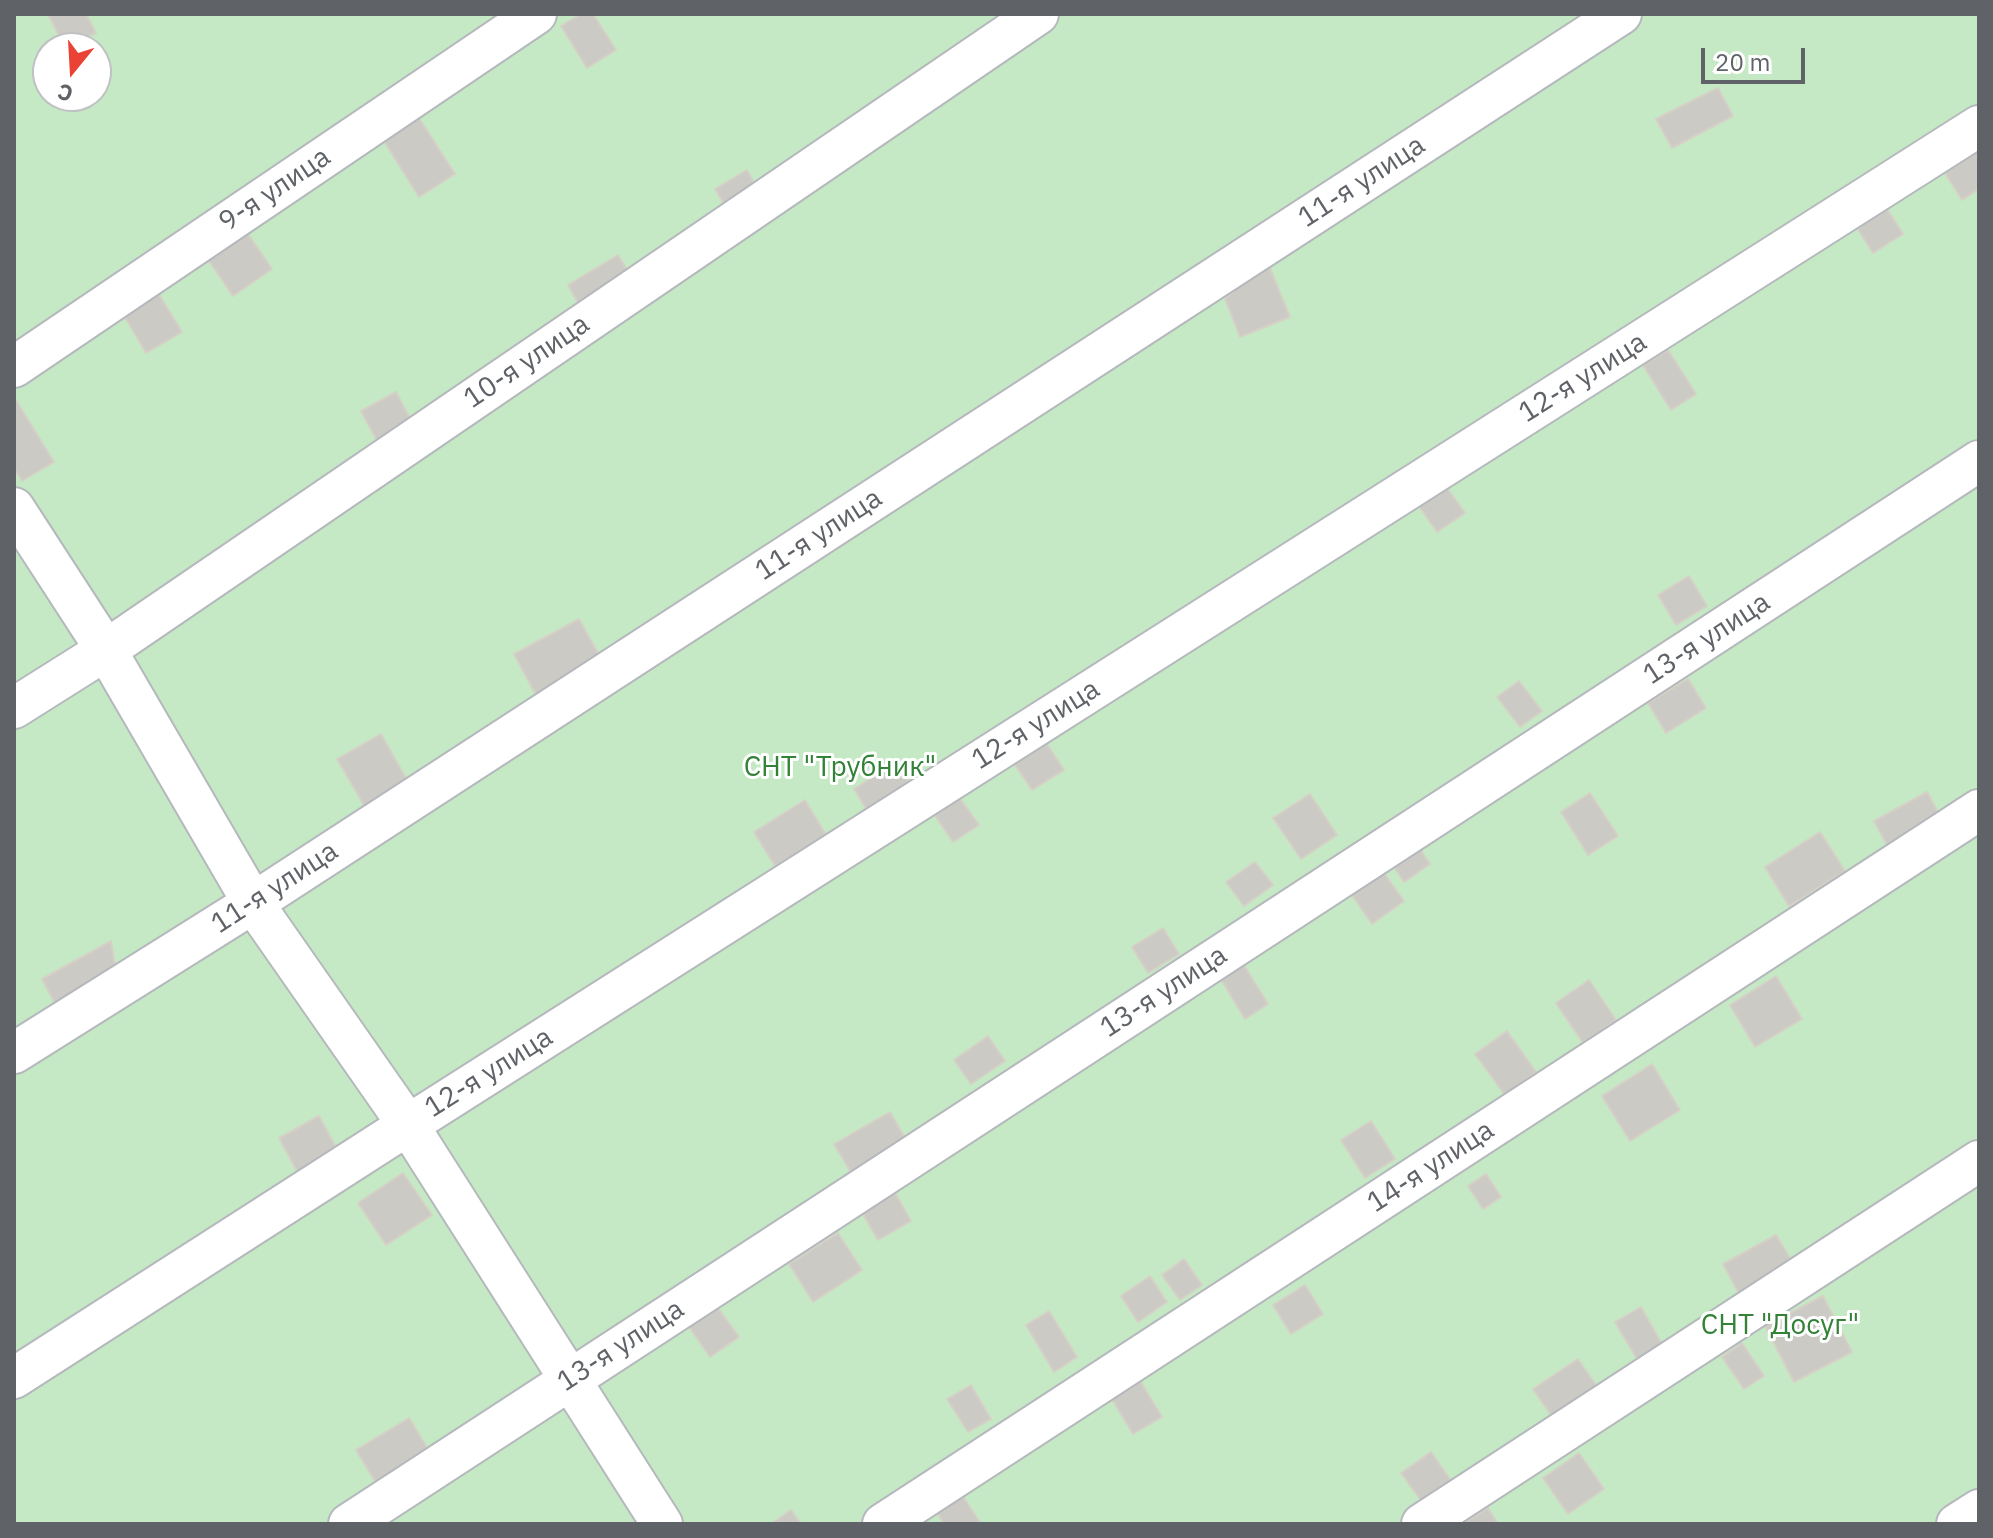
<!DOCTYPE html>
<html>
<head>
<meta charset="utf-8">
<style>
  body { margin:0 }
  #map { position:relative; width:1993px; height:1538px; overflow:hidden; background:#f1efe8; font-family:"IBM Plex Sans",sans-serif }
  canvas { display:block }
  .frame { position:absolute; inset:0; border:16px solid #5f6368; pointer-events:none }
  .north { position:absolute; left:32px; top:32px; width:80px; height:80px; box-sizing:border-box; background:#fff; border:2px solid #bfc1c3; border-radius:50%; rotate:198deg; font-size:22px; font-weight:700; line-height:32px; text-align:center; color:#5f6368 }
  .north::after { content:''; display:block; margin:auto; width:28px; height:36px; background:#ea4335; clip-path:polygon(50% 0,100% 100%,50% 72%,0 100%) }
  .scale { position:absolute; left:1701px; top:48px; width:104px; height:36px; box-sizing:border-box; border:4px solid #5f6368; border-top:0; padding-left:10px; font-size:24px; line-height:28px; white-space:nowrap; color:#5f6368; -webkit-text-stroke:6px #fff; paint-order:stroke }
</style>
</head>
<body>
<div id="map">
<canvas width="1993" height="1538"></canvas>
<div class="frame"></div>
<div class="north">С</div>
<div class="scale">20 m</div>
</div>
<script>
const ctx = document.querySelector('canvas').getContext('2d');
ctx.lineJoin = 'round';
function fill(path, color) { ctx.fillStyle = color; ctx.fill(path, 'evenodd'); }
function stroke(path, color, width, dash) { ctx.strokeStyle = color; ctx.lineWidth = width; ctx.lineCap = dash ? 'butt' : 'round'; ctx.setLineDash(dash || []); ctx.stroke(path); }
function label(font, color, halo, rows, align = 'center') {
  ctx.font = font + ' "IBM Plex Sans",sans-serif'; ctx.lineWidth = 6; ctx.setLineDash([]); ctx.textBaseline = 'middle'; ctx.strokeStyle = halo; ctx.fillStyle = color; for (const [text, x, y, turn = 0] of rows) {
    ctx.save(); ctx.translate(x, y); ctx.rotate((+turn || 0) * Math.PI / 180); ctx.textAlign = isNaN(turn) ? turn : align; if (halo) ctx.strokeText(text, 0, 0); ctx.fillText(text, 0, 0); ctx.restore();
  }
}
fill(new Path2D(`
  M14,14H1979V1524H14ZM48,48H96V96H48Z`), '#c5e8c5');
const building = new Path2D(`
  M48,14H86L96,33L65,48Z
  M581,14H593L616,50L587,68L561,26Z
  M1718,88L1733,116L1672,148L1656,119Z
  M419,118L455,174L419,197L384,141Z
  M1979,147V189L1962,200L1943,170Z
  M747,170L760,193L728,211L715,189Z
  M1882,201L1903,234L1873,253L1852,220Z
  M244,228L272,269L233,296L205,255Z
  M618,255L633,280L582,310L568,285Z
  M1267,261L1290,317L1240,337L1225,299Z
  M157,291L182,332L146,353L122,312Z
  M1668,350L1696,394L1671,410L1643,365Z
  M396,392L415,428L380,446L361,411Z
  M14,397L54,462L22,481L14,468Z
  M1440,478L1465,513L1437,532L1413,498Z
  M1689,576L1707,606L1676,625L1658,595Z
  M579,619L603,662L537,697L514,654Z
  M1688,679L1706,708L1666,733L1648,703Z
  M1519,681L1542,711L1520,727L1497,697Z
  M381,734L408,782L365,807L337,759Z
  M1045,741L1064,770L1032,790L1013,762Z
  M896,762L910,785L868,812L854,789Z
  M1927,792L1940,816L1887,845L1874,821Z
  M1590,793L1618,836L1588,855L1561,812Z
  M1310,794L1337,835L1301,859L1273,818Z
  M959,797L979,825L953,842L934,814Z
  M805,800L826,835L775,866L754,832Z
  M1820,832L1845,871L1789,906L1765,867Z
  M1416,843L1430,864L1404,882L1390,861Z
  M1255,862L1273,885L1244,906L1226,882Z
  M1381,869L1404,901L1372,924L1349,891Z
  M1163,928L1179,954L1148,973L1132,947Z
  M111,941L116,972L56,1005L42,979Z
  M1242,962L1268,1004L1245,1019L1219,976Z
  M1776,976L1802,1019L1755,1047L1730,1005Z
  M1589,980L1616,1020L1583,1043L1556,1003Z
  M1507,1031L1536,1072L1505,1095L1475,1054Z
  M988,1036L1005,1061L971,1084L954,1060Z
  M1652,1064L1680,1110L1630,1141L1602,1096Z
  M890,1112L908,1143L852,1174L834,1144Z
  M319,1116L338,1151L298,1173L279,1138Z
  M1371,1121L1395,1159L1365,1178L1341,1140Z
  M403,1173L432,1215L386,1245L358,1203Z
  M1486,1174L1501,1197L1483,1209L1468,1186Z
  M894,1191L911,1221L878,1240L860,1209Z
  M838,1233L862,1270L813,1302L789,1264Z
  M1776,1235L1796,1268L1742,1299L1723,1264Z
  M1184,1259L1202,1285L1180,1300L1162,1275Z
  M1150,1276L1167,1302L1138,1322L1121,1296Z
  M1305,1285L1323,1314L1291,1334L1273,1305Z
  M1823,1296L1852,1352L1794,1382L1765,1326Z
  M713,1301L739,1337L710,1357L685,1321Z
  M1641,1307L1662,1344L1637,1359L1615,1322Z
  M1049,1311L1077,1357L1054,1372L1026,1325Z
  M1742,1343L1764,1376L1744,1389L1722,1357Z
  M1578,1359L1598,1388L1553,1418L1533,1389Z
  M1139,1379L1162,1417L1133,1434L1110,1396Z
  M971,1385L991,1419L968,1432L947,1399Z
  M409,1418L431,1454L378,1486L356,1450Z
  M1431,1452L1452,1482L1422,1502L1401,1473Z
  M1579,1453L1604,1489L1568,1514L1543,1478Z
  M962,1495L981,1524H944L936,1511Z
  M1488,1508L1498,1524H1463Z
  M791,1510L801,1524H771Z`);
fill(building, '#cccac5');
stroke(building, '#d6d1c6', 2);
const minor = new Path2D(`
  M14,367L536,14
  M14,508L106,650L253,903L408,1125L662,1524
  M14,708L106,650L1038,14
  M14,1053L253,903L1621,14
  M14,1378L408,1125L1979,126
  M349,1524L1979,461
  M883,1524L1979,810
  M1422,1524L1979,1161
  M1957,1524L1979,1510`);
stroke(minor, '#b5b8bc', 44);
stroke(minor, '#fff', 40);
label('28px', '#5f6368', '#fff', [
  ["11-я улица",1362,182,-33],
  ["9-я улица",275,190,-34],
  ["10-я улица",527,362,-34],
  ["12-я улица",1583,378,-32],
  ["11-я улица",819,535,-33],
  ["13-я улица",1707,639,-33],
  ["12-я улица",1036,725,-32],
  ["11-я улица",275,888,-33],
  ["13-я улица",1164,992,-33],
  ["12-я улица",489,1073,-32],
  ["14-я улица",1431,1167,-33],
  ["13-я улица",621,1346,-33]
]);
label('28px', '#348238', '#fff', [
  ["СНТ \"Трубник\"",840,768],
  ["СНТ \"Досуг\"",1780,1326]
]);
</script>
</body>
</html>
